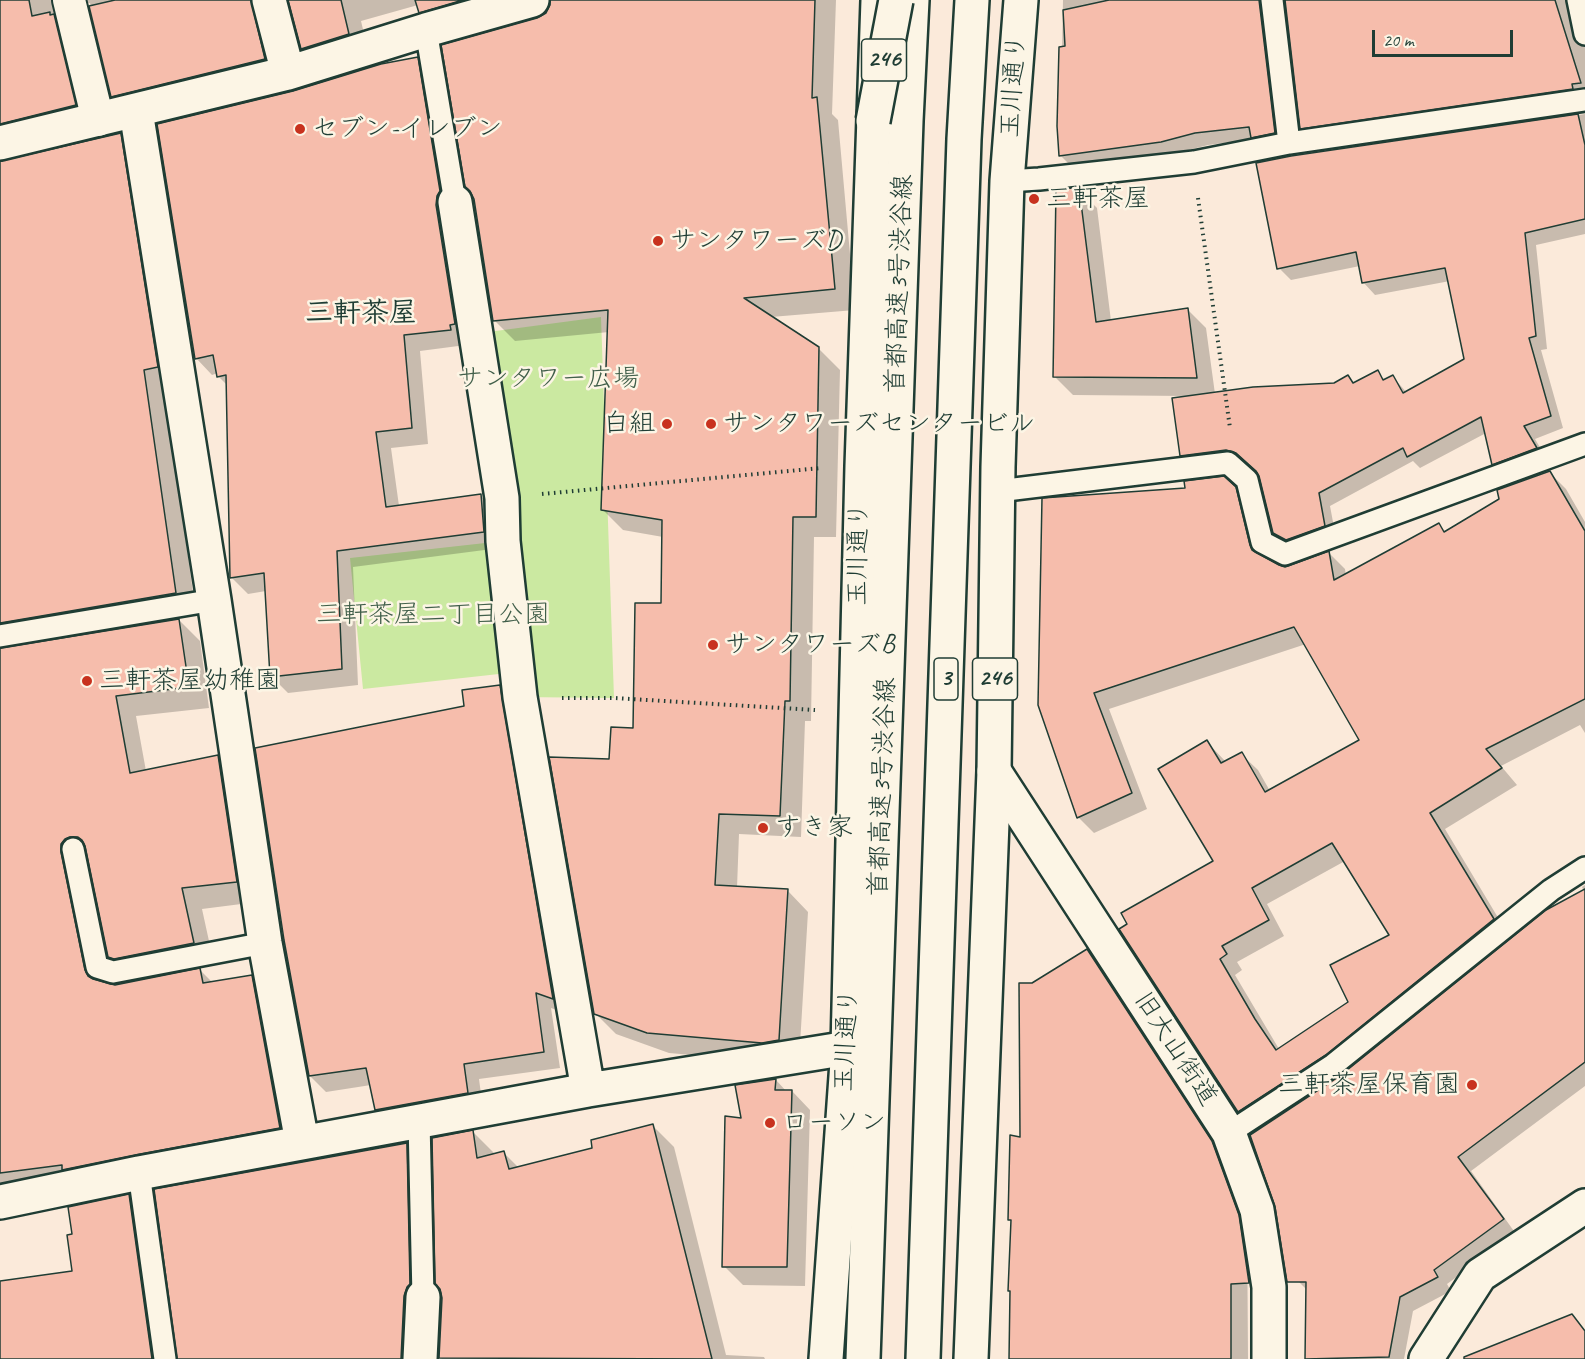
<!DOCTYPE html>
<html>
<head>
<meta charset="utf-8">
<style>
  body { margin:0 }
  #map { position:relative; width:1585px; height:1359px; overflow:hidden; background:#fbeada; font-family:Caveat,sans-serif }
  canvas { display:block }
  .scale { position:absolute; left:1372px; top:30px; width:141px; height:27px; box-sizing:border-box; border:3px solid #1f3d34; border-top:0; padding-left:8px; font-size:18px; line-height:21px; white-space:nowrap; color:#1f3d34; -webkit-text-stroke:4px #fcf5e5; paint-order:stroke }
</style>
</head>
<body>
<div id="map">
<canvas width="1585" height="1359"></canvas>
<div class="scale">20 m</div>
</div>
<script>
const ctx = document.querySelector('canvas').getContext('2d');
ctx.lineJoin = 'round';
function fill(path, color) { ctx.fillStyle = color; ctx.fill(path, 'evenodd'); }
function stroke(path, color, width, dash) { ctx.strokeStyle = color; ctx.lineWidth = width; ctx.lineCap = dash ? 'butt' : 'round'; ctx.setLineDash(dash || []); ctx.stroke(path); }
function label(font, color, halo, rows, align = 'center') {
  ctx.font = font + ' Caveat,"Klee One",sans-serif'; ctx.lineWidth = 5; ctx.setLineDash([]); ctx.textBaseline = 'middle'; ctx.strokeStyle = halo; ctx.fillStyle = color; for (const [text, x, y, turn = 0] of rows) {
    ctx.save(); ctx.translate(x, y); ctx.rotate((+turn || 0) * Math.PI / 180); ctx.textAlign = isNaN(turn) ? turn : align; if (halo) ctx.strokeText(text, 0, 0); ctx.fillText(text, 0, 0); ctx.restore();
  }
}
fill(new Path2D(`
  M601,317L614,698L520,697L517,672L363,689L350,558L503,541L488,332Z`), '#cbe9a1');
fill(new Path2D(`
  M0,0H522L441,33L420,12L418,5L361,21L369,55L323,69L303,48L290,2H285V80L133,117L112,96L90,3H87L77,8L96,126L3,159L2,163L120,135L141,156L165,391L196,614L19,644L11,647L179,620L200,641L209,708L136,716L146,771L218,757L239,778L257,902L202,909L214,964L197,967L213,983L251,976L272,997L300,1149L0,1196ZM89,858L109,956L131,978L142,981L115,986L103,983L81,873L86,860Z
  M608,0H836L832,114L838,120L855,310L771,317L818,348L840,370L836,537H814L811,721H805L801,837L739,834L737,888L788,891L808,912L799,1061L784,1063L669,1053L616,1034L595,1013L611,761L634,729L662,605L663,537L623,530L602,509L609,332L515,341L494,320Z
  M1063,0H1282L1287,145L1255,139L1208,145L1173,154L1073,168L1060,155Z
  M1286,0H1585L1577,15L1585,48V101L1314,140L1302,128Z
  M417,58L433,74L466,345L420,351L428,444L391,448L399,506L481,496L497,512L500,548L353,567L358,685L288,693L272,677L266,591L248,594L232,578L227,385L218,376V373L212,375L196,358L293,93Z
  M1585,114V234L1536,245L1547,349L1541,350L1563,428L1535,439L1548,461L1506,476L1493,464L1486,433L1420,468L1413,461L1330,506L1336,538L1287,545L1274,533L1259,473L1251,465L1240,462L1194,468L1182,455L1186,396L1073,395L1054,376L1078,189L1097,208L1111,321L1187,309L1206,328L1215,394L1334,384L1348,377L1355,384L1377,372L1386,381L1393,377L1407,393L1465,360L1450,281L1375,295L1363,282L1360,266L1291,280L1279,268L1291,157Z
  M1549,472L1566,489L1585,522V733L1580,725L1501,766L1517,785L1445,829L1509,936L1255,1127L1239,1111L1121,930L1215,862L1207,742L1226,762L1241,754L1258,770L1270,791L1361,741L1306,644L1109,709L1147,809L1094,833L1078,817L1039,705L1234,488L1251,505L1264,559L1285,568L1329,553L1345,569L1346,576L1439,525L1446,532ZM1345,861L1391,936L1350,1002L1279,1049L1235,975L1242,970L1237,962L1284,936L1267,904Z
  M499,687L515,703L568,1014L551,1008L560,1068L479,1079L483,1109L393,1126L376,1110L371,1085L326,1092L310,1076L466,708Z
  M1585,885V1086L1471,1171L1516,1234L1447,1284L1451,1291L1413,1311L1404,1359H1306L1307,1290L1299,1282L1342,1076L1584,891L1582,887Z
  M1087,951L1104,968L1229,1160L1247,1210L1248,1359H1010L1013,1223L1009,1220L1022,1138Z
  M776,1080L787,1092L792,1091L810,1110L805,1286L743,1285L724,1266L743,1120Z
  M653,1126L674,1147L726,1355L764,1357L765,1359H442L440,1357L473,1132L494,1153V1155L504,1153L519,1168L594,1149Z
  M406,1144L427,1165L423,1359H179Z
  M129,1196L150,1217L169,1359H0V1283L73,1273Z`), '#0003');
const building = new Path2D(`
  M0,0H29L32,16L50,12V15L54,14L76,105L0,124Z
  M115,0H251L265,59L111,97L89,6Z
  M288,0H341L349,34L301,49Z
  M415,0H463L419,13Z
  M550,0H815L812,98L817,97L835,289L744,298L819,347L816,517H793L790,701H785L780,816L719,814L715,885L788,889L779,1040L762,1043L647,1033L594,1014L549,757L609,759L611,727L633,728L635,603H661L662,520L601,510L608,310L493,321L474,199L470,191L465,187L441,45L537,18L546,13L550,5Z
  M1109,0H1259L1275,133L1251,138L1249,127L1195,133L1161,142L1059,156L1057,126L1059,47L1065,46L1063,10Z
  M1285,0H1555L1581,83L1572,84L1573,89L1300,129Z
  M418,57L440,191L437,196L436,205L455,324L450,325L451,330L404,335L412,428L376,432L386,507L481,494L484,532L337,551L342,669L270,677L264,573L230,578L226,375L217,377L213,355L195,359L157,124L293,91L381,64Z
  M1578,114L1585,145V219L1525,233L1536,336L1529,338L1551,416L1524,426L1537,448L1492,465L1481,417L1407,457L1403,448L1319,493L1325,526L1286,540L1273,533L1259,476L1256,471L1236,453L1226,450L1180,456L1172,398L1253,387L1334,383L1348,375L1353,383L1378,370L1383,380L1393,375L1403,393L1464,359L1445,268L1362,283L1356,252L1277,269L1256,163L1291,156Z
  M121,133L158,367L144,370L176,593L0,623V161Z
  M1079,187L1096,322L1188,308L1197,378L1053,377L1056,190Z
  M1550,471L1585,531V699L1486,749L1502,768L1430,813L1494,919L1326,1055L1238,1112L1119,929L1127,924L1121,913L1213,861L1158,769L1207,740L1221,763L1242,752L1265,792L1359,740L1294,627L1094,693L1132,793L1077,818L1038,705L1042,498L1185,488L1184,481L1224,476L1236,487L1250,545L1252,550L1279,565L1285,567L1329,551L1334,580L1439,523L1444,532L1499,499L1497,490ZM1332,843L1389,935L1330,965L1348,1002L1276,1050L1255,1019L1220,959L1227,954L1222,946L1269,920L1252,888Z
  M179,619L189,687L116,696L130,773L218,755L237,882L182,888L194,943L114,959L108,957L85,846L82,840L78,837H70L65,839L61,844V852L85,970L88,976L93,979L115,985L200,968L203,983L252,975L280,1128L135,1155L62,1170V1165L0,1173V648Z
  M500,685L553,999L536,993L544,1052L464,1064L468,1093L375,1110L366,1068L309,1076L284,940L255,748L464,706L462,690Z
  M1585,889V1062L1458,1157L1504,1219L1434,1270L1438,1277L1400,1297L1389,1357L1305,1359L1306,1282H1287L1275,1207L1250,1135L1341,1075L1546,910Z
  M1087,949L1212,1141L1239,1215L1249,1283L1231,1284V1359H1009L1010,1291H1008L1011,1220H1008L1010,1135L1020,1137L1019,983H1032Z
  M776,1079L775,1090H792L787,1267H722L725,1116L741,1118L735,1085Z
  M653,1124L712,1359L439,1358L442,1298L440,1289L435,1284L432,1138L473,1130L477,1158L504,1151L509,1169L592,1148L591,1140Z
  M407,1143L410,1284L407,1287L404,1296L401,1359H177L154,1189Z
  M129,1194L152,1359H0V1281L72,1271L67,1235L72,1234L68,1207Z
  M1572,1314L1585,1331V1359H1464V1357Z`);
fill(building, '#f6bdac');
stroke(building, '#1f3d34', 1.5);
const service = new Path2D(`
  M1272,0L1289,143
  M1578,0L1585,34
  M426,30L455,202
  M1007,181L1039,179L1194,162L1289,143L1585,100
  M998,491L1228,463L1247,480L1262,542L1285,554L1585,444
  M0,636L214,600
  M73,849L97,967L113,972L265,943
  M419,1121L423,1297
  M1229,1133L1333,1065L1551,890L1585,868
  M139,1173L165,1359`);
const pedestrian = new Path2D(`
  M69,0L98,120`);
const minor = new Path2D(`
  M269,0L288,73
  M136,111L214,600L265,943L302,1142
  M0,143L288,73L426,30L532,0
  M455,202L502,498L503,541L520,697L588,1090
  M994,771L1229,1133L1257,1210L1269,1287V1359
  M0,1202L139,1173L588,1090L848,1048
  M420,1359L423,1297
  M1426,1359L1480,1275L1585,1206`);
const trunk = new Path2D(`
  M826,1359L848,1048L862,466L878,0
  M971,1359L994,771L998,467L1007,181L1021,0`);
const motorway = new Path2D(`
  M863,1359L906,121L912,0
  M923,1359L964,139L972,0`);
stroke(service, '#1f3d34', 26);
stroke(pedestrian, '#1f3d34', 36);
stroke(minor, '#1f3d34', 38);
stroke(trunk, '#1f3d34', 38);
stroke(motorway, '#1f3d34', 38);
stroke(new Path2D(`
  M1198,198L1230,428
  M542,494L821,468
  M562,698H614L815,710`), '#1f3d34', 4, [1.5, 4.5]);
stroke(service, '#fcf5e5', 21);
stroke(pedestrian, '#fcf5e5', 32);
stroke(minor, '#fcf5e5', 33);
stroke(trunk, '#fcf5e5', 33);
stroke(motorway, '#fcf5e5', 33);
const trunkBridge = new Path2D(`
  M873,121L896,0`);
stroke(trunkBridge, '#1f3d34', 38, []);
stroke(trunkBridge, '#fcf5e5', 33);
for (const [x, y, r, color] of [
  [300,129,6,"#c8321e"],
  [1034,199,6,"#c8321e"],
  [658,241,6,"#c8321e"],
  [667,424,6,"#c8321e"],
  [711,424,6,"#c8321e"],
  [713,645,6,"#c8321e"],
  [87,681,6,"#c8321e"],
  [763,828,6,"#c8321e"],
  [1472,1085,6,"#c8321e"],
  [770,1123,6,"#c8321e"]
]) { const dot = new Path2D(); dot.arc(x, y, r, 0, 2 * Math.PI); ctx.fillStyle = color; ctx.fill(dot); stroke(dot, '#fcf5e5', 2); }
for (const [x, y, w] of [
  [884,60,45],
  [946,679,24],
  [995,679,45]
]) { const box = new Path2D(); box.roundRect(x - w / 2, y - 21, w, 42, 4.5); ctx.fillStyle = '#fcf5e5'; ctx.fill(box); stroke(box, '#1f3d34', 1.5); }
label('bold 24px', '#1f3d34', null, [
  ["246",884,60],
  ["3",946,679],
  ["246",995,679]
]);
label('26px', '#1f3d34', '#fcf5e5', [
  ["玉川通り",1014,86,-86],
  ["首都高速3号渋谷線",900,284,-88],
  ["玉川通り",859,554,-89],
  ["首都高速3号渋谷線",883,787,-88],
  ["玉川通り",847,1040,-87],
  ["旧大山街道",1175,1049,57]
]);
label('26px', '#1f3d34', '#fcf5e5', [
  ["セブン-イレブン",312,129],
  ["三軒茶屋",1046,199],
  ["サンタワーズD",670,241],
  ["白組",655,424,"right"],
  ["サンタワーズセンタービル",723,424],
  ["サンタワーズB",725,645],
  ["三軒茶屋幼稚園",99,681],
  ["すき家",775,828],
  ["三軒茶屋保育園",1460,1085,"right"],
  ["ローソン",782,1123]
], 'left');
label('26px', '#415f4a', '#fcf5e5', [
  ["サンタワー広場",548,379],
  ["三軒茶屋二丁目公園",433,615]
]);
label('bold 28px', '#1f3d34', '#fcf5e5', [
  ["三軒茶屋",361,314]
]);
</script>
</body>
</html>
